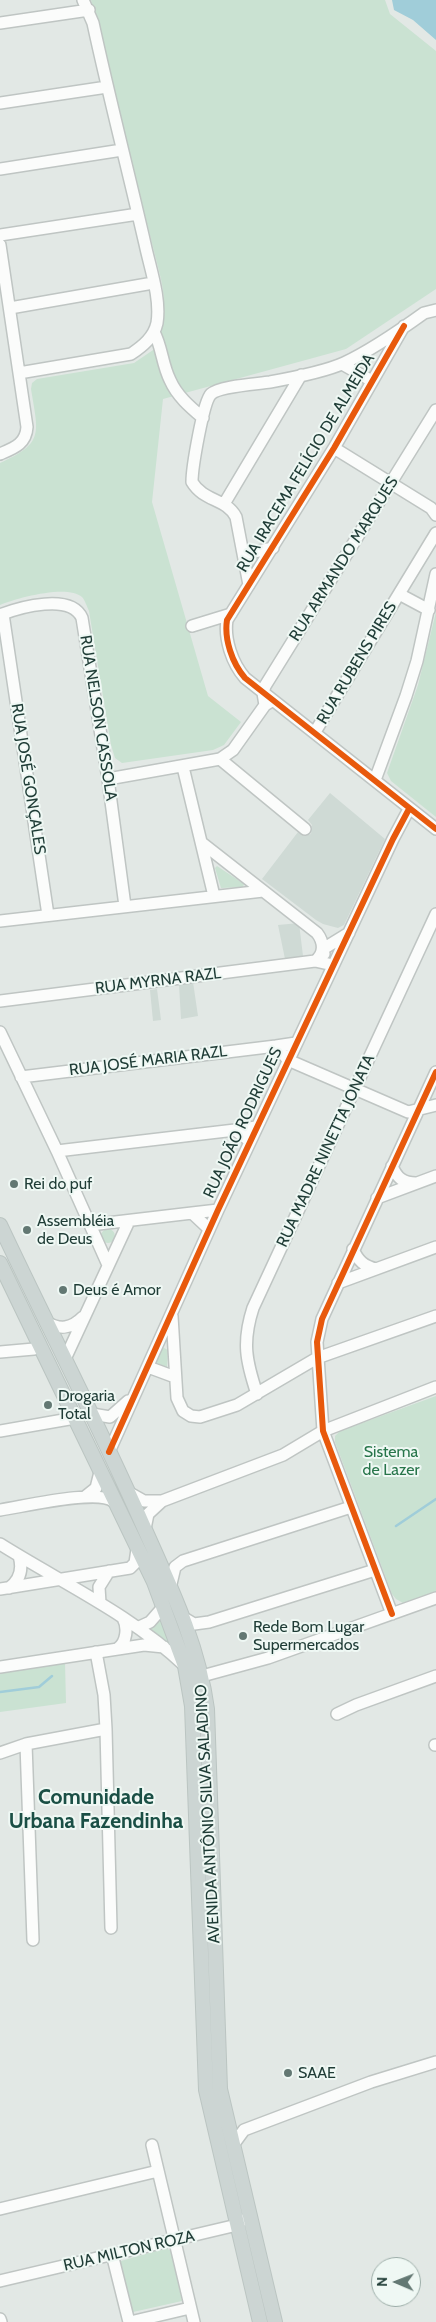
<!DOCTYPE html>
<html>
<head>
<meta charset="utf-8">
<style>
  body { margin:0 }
  #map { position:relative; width:436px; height:2322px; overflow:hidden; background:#e2e8e5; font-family:Cabin,sans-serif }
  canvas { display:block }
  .north { position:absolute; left:371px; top:2257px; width:50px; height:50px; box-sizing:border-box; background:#eff8f4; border:1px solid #9cada8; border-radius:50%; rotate:271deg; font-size:14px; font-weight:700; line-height:20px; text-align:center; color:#1f3c36 }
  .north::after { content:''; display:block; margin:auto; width:18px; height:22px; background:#637873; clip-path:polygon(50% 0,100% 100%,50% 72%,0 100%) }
</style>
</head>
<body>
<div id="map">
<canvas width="436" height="2322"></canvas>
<div class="north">N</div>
</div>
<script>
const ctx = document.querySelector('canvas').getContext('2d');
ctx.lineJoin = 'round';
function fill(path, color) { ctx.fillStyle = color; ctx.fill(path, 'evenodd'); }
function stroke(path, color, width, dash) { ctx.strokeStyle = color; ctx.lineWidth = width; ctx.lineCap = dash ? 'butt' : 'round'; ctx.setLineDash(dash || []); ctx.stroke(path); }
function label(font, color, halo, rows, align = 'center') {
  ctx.font = font + ' Cabin,sans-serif'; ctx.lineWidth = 4; ctx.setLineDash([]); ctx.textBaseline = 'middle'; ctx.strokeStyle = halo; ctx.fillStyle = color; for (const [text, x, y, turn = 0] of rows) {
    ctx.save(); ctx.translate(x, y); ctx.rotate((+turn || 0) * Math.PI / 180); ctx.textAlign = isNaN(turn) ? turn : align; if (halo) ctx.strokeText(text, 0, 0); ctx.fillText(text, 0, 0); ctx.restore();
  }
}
fill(new Path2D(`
  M330,793L385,839L344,925L338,928L323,924L316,920L262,879L298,832L304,836L311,834L312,825L308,820Z
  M299,923L303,956L285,959L278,925Z
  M193,982L198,1016L181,1019L179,985Z
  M157,989L161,1020L153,1021L150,990Z`), '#cfdad5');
fill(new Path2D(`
  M91,0H385L390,14L436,51V289L346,349L163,399L152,502L208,696L241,722L224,745L213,750L122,763L115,758L111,745L89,611C87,607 85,600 82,597C68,584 16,598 0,605V463C45,443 38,433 31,389L32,383L37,379L134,363L156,348C164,320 167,304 160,275Z
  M436,612V817L391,781L387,773L418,685Z
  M217,866L244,884L243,887L221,888L215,868Z
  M101 1236a7 7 0 1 1 14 0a7 7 0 1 1-14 0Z
  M162,1347L168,1350L167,1368L155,1362Z
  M436,1396V1592L403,1603L396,1599L392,1594L335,1442V1436L340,1431Z
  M161,1620L164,1623L169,1641L166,1642L152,1631L151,1628Z
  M65,1662L66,1703L0,1712V1671Z
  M166,2248L171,2251L182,2301L133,2312L120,2266L121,2261Z`), '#cae2d2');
fill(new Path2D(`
  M392,0H436V40L413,20L394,10Z`), '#a0cdd9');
stroke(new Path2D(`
  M396,1526L436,1499
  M0,1692L39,1687L52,1676`), '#a0cdd9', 2.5);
const minor = new Path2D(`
  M0,23L89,10
  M0,103L107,87
  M0,169L122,150
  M0,235L138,214
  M0,245L27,427C26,444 14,448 0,454
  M10,308L153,283
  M404,326L334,448L227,620C224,639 232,663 245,678L436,829
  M154,332C162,347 162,364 170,380C177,396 190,407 203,418
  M342,364L372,381
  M19,373L131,354C143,346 154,337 157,323C161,298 150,268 145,244C128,170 109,97 93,23L83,0
  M334,448L431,508L436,515
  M224,504L301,375
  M244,554L273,548
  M249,585L236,517C226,498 204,502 192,482C192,468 203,402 211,394C219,386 257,384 270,382C292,378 324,372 344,363C372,350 399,331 424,313L436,310
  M399,594L429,610
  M3,614L48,915
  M0,615C20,607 71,593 82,618L108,779L125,906
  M192,626L231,614
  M265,705L263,693L265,686L436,410
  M315,732L436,533
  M220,759L305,829
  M183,767L214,896
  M108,779L220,759L233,750L265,705L270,702
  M375,780L406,696L417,661L436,574
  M202,843L317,933C324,942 325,954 315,961
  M0,921L263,891
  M324,954L323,949L349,933
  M0,1001L315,961L333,965
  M0,1032L57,1151L108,1265
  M296,1043L276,1046L288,1060L408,1112L436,1105
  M21,1077L276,1046
  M250,1141L235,1130L256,1127
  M57,1151L235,1130
  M392,1166C397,1178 403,1183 416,1183
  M377,1198L436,1176
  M90,1225L192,1213
  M209,1229L192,1213L218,1210
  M353,1249C358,1261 364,1266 376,1269
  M338,1283L436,1247
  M172,1316L177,1398L183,1411L191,1416L200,1417L237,1405L317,1358L436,1316
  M46,1322C60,1330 71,1329 83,1317
  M0,1352L34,1349L39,1346
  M65,1359L129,1221
  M148,1367L175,1377
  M257,1394C246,1361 242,1342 253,1308L436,914
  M92,1414L110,1417L128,1401
  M0,1431L75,1418
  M109,1452L218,1210L393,839L409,809
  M128,1492L144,1501H162
  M86,1496L96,1488L100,1472
  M0,1510C22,1507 99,1488 114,1502
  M145,1529L148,1514L162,1501L283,1455L323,1431L436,1387
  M0,1544C62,1583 132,1615 185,1666
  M171,1584L175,1567L183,1561L351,1507
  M9,1588C20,1580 23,1569 19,1556
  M0,1589L130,1568L135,1563L137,1549
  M100,1603L99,1587L109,1571
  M392,1614L323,1431L317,1342L322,1319L436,1072
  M184,1618L194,1624L209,1622L375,1570
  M139,1627L150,1622L164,1606
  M117,1649C127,1643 128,1627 123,1618
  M96,1652L104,1695L106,1729L111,1928
  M0,1667L144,1645L164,1647
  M202,1676L268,1658L436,1598
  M337,1714L356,1705L436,1676
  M26,1744L33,1940
  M435,1745H436
  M0,1753L26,1744L106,1729
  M152,2145L194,2322
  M233,2145L244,2130L371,2082L436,2062
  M0,2209L158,2171
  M112,2254L129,2322
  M0,2281L237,2225L242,2220
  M0,2319L1,2322
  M130,2322L190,2308`);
const major = new Path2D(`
  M0,1225C47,1325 98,1423 142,1523C169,1584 198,1642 207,1709L220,2089L275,2322
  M0,1263L154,1582L185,1666L192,1706L206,2090L260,2322`);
stroke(minor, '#bfc5c3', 14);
stroke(major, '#bbc5c2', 16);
stroke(minor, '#fbfcfb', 11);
stroke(major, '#ccd5d3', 14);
stroke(new Path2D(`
  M404,326L334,448L227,620C224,639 232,663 245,678L436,829
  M109,1452L218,1210L393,839L409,809
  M392,1614L323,1431L317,1342L322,1319L436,1072`), '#e8590c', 6);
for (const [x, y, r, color] of [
  [14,1184,5,"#637873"],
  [27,1230,5,"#637873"],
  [63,1290,5,"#637873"],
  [48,1405,5,"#637873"],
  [243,1636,5,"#637873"],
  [288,2073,5,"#637873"]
]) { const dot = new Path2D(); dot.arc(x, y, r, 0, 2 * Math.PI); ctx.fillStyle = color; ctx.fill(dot); stroke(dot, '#eff8f4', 2); }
label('16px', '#1f3c36', '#eff8f4', [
  ["RUA IRACEMA FELÍCIO DE ALMEIDA",306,463,-59],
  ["RUA ARMANDO MARQUES",344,559,-58],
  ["RUA RUBENS PIRES",357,663,-59],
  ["RUA NELSON CASSOLA",98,718,81],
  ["RUA JOSÉ GONÇALES",28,779,81],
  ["RUA MYRNA RAZL",158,981,-7],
  ["RUA JOSÉ MARIA RAZL",148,1061,-7],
  ["RUA JOÃO RODRIGUES",243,1123,-65],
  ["RUA MADRE NINETTA JONATA",326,1151,-65],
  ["AVENIDA ANTÔNIO SILVA SALADINO",208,1814,-93],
  ["RUA MILTON ROZA",129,2251,-13]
]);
label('16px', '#1f3c36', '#eff8f4', [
  ["Rei do puf",24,1184],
  ["Assembléia",37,1221],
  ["de Deus",37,1239],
  ["Deus é Amor",73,1290],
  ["Drogaria",58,1396],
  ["Total",58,1414],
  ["Rede Bom Lugar",253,1627],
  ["Supermercados",253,1645],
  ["SAAE",298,2073]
], 'left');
label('16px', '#27754a', '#eff8f4', [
  ["Sistema",391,1452],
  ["de Lazer",391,1470]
]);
label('bold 21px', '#1a4f45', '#eff8f4', [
  ["Comunidade",96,1798],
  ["Urbana Fazendinha",96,1822]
]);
</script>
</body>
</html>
